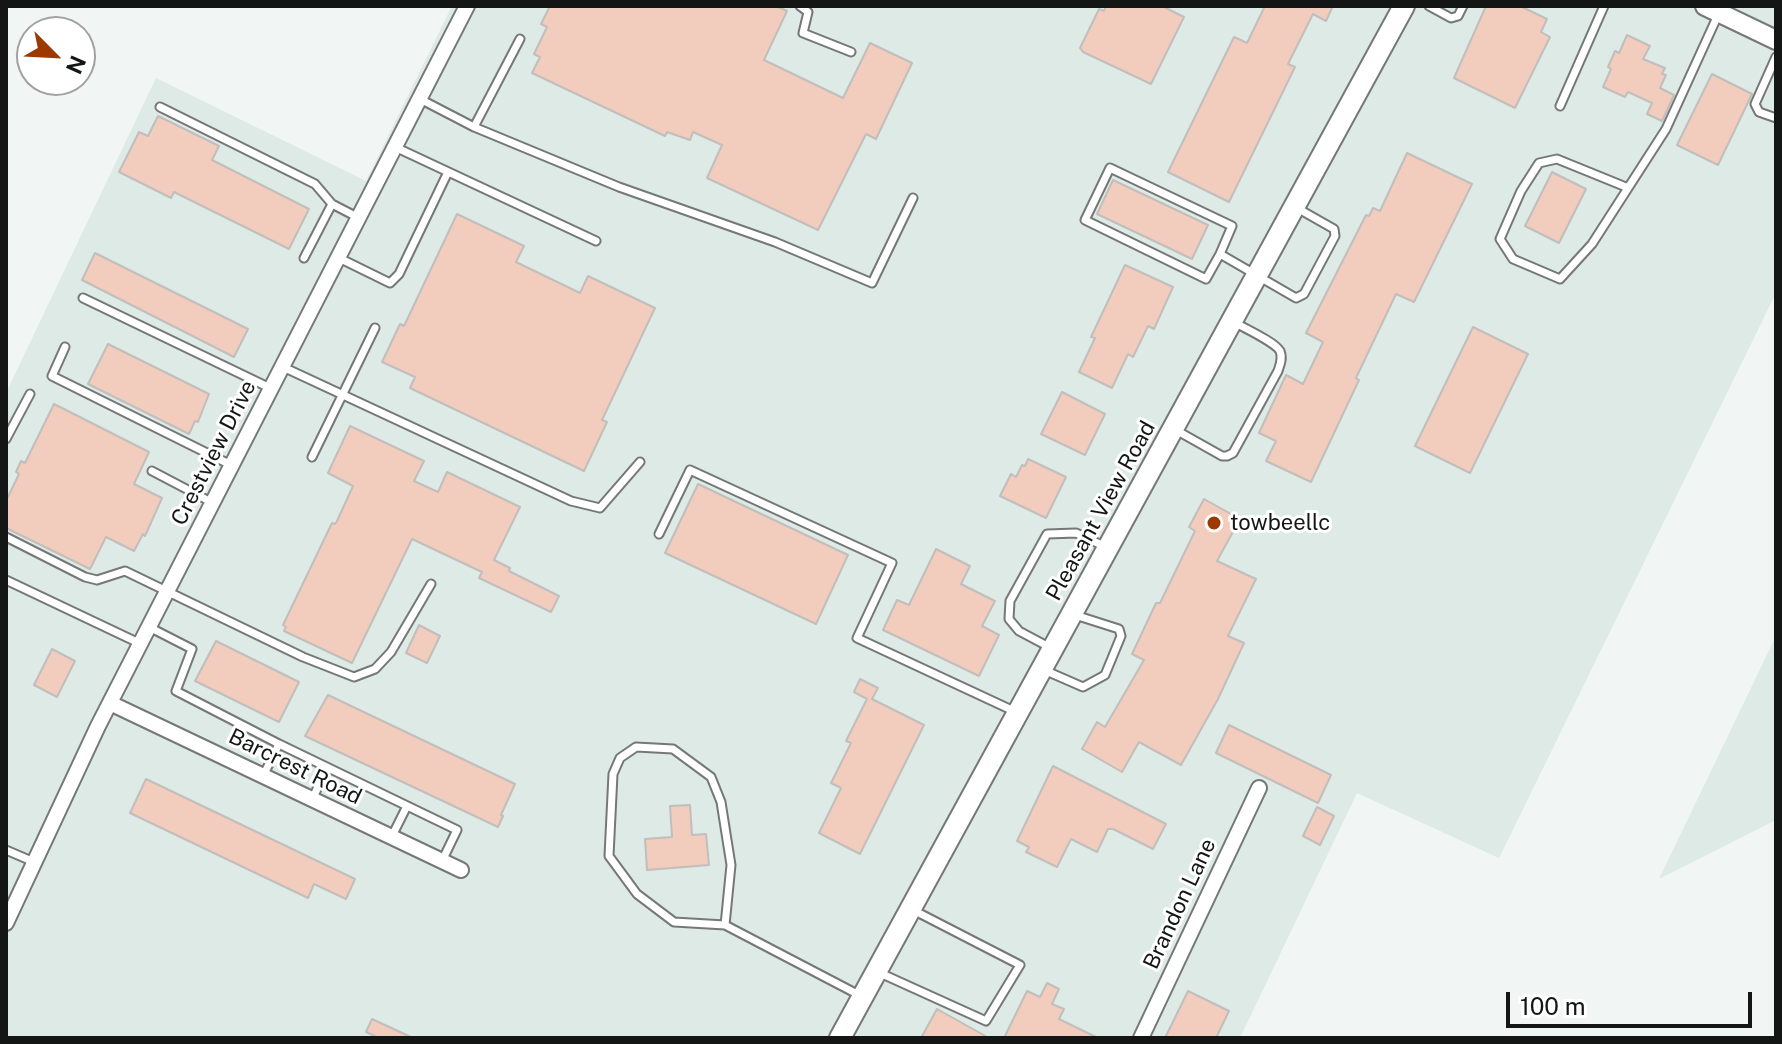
<!DOCTYPE html>
<html>
<head>
<meta charset="utf-8">
<style>
  body { margin:0 }
  #map { position:relative; width:1782px; height:1044px; overflow:hidden; background:#f1f5f3; font-family:"Public Sans",sans-serif }
  canvas { display:block }
  .frame { position:absolute; inset:0; border:8px solid #141515; pointer-events:none }
  .north { position:absolute; left:16px; top:16px; width:80px; height:80px; box-sizing:border-box; background:#fff; border:2px solid #a1a1a1; border-radius:50%; rotate:114deg; font-size:22px; font-weight:700; line-height:32px; text-align:center; color:#141515 }
  .north::after { content:''; display:block; margin:auto; width:28px; height:36px; background:#9c3800; clip-path:polygon(50% 0,100% 100%,50% 72%,0 100%) }
  .scale { position:absolute; left:1506px; top:992px; width:246px; height:36px; box-sizing:border-box; border:4px solid #141515; border-top:0; padding-left:10px; font-size:24px; line-height:28px; white-space:nowrap; color:#141515; -webkit-text-stroke:6px #fff; paint-order:stroke }
</style>
</head>
<body>
<div id="map">
<canvas width="1782" height="1044"></canvas>
<div class="frame"></div>
<div class="north">N</div>
<div class="scale">100 m</div>
</div>
<script>
const ctx = document.querySelector('canvas').getContext('2d');
ctx.lineJoin = 'round';
function fill(path, color) { ctx.fillStyle = color; ctx.fill(path, 'evenodd'); }
function stroke(path, color, width, dash) { ctx.strokeStyle = color; ctx.lineWidth = width; ctx.lineCap = dash ? 'butt' : 'round'; ctx.setLineDash(dash || []); ctx.stroke(path); }
function label(font, color, halo, rows, align = 'center') {
  ctx.font = font + ' "Public Sans",sans-serif'; ctx.lineWidth = 6; ctx.setLineDash([]); ctx.textBaseline = 'middle'; ctx.strokeStyle = halo; ctx.fillStyle = color; for (const [text, x, y, turn = 0] of rows) {
    ctx.save(); ctx.translate(x, y); ctx.rotate((+turn || 0) * Math.PI / 180); ctx.textAlign = isNaN(turn) ? turn : align; if (halo) ctx.strokeText(text, 0, 0); ctx.fillText(text, 0, 0); ctx.restore();
  }
}
fill(new Path2D(`
  M452,6H1776V293L1499,858L1357,793L1240,1038H6V393L156,78L366,181Z
  M1776,636V820L1659,879Z`), '#ddeae5');
const building = new Path2D(`
  M550,6H776L787,11L764,60L843,98L870,43L912,63L876,139L866,134L818,230L707,178L722,145L693,132L690,140L667,132L665,136L532,73L540,57L534,54L547,27L541,24Z
  M1106,6H1162L1184,17L1151,84L1083,52L1080,48L1099,9L1104,11Z
  M1265,6H1333L1326,21L1313,14L1288,64L1295,67L1229,202L1168,172L1234,37L1247,43Z
  M1486,6H1520L1547,19L1541,32L1550,37L1515,108L1454,78Z
  M1627,35L1650,46L1643,59L1665,68L1662,74L1666,75L1660,88L1674,95L1662,121L1647,114L1652,103L1628,92L1625,97L1603,87L1611,69L1608,67L1615,51L1619,53Z
  M1712,74L1752,94L1718,165L1677,145Z
  M158,116L219,146L212,160L309,209L289,249L174,192L171,198L119,172L139,132L148,136Z
  M1407,153L1472,184L1414,302L1396,294L1356,378L1359,380L1311,482L1266,461L1276,441L1259,433L1286,375L1303,384L1323,342L1306,333L1366,215L1369,216L1373,208L1380,211Z
  M1552,172L1586,189L1559,243L1525,226Z
  M1113,180L1208,225L1192,259L1097,214Z
  M457,214L524,246L516,262L580,293L588,276L655,308L602,420L607,422L584,471L410,388L415,377L382,362L400,324L404,326Z
  M95,253L248,329L234,357L82,280Z
  M1125,265L1173,287L1154,329L1148,326L1133,357L1128,354L1112,388L1079,372L1095,338L1091,337Z
  M1473,327L1528,354L1470,473L1415,446Z
  M108,344L209,394L198,422L195,421L189,434L88,384Z
  M1062,392L1105,414L1085,455L1041,434Z
  M54,404L149,452L134,484L162,498L145,536L143,534L134,551L106,537L90,569L6,528V501L19,474L16,472L21,461L25,463Z
  M350,426L424,461L414,481L438,492L447,472L520,507L494,560L510,568L509,571L559,596L551,612L479,578L482,572L412,539L352,663L284,631L286,627L283,625L332,523L335,524L337,521L353,486L328,473Z
  M1028,459L1066,477L1046,518L1000,496L1011,474L1016,477L1022,465L1025,466Z
  M698,484L848,555L816,624L665,553Z
  M1204,499L1240,519L1217,561L1256,579L1228,636L1244,643L1218,699L1181,765L1139,742L1122,772L1082,749L1097,722L1105,727L1144,660L1132,654L1156,603H1160L1195,531L1189,527Z
  M936,549L970,566L961,584L995,601L982,626L999,635L979,676L883,630L897,600L909,605Z
  M419,625L440,636L427,663L406,653Z
  M216,641L299,682L279,722L195,681Z
  M52,649L75,661L57,697L34,685Z
  M860,679L878,688L872,699L924,725L860,854L819,833L841,788L831,783L851,743L846,741L867,699L854,692Z
  M328,695L515,784L501,815L503,816L498,827L305,736Z
  M1229,725L1331,775L1318,803L1216,753Z
  M1053,766L1166,824L1153,849L1113,829H1108L1097,852L1071,839L1057,867L1026,852L1029,847L1017,841Z
  M146,779L355,879L346,899L314,884L308,898L130,813Z
  M690,805L692,835L706,834L709,865L647,870L645,839L672,837L670,806Z
  M1317,807L1334,816L1320,845L1303,836Z
  M1047,983L1059,989L1052,1004L1064,1009L1059,1019L1098,1038H1004L1027,991L1040,997Z
  M1188,991L1229,1011L1216,1038H1165Z
  M937,1009L989,1038H921Z
  M372,1019L413,1038H379L366,1032Z`);
fill(building, '#f2ccbd');
stroke(building, '#c1bebc', 2);
const service = new Path2D(`
  M800,6L808,12L803,33L851,52
  M1429,6L1451,18L1458,16L1463,6
  M1776,57L1755,104L1759,112L1776,118
  M420,99L474,127L520,39
  M1560,106L1604,6
  M160,107L315,184L332,204
  M474,127L619,187L775,242L872,283L913,198
  M395,147L596,241
  M1626,187L1557,159L1539,163L1521,191L1500,239L1513,259L1560,279L1592,244L1666,129L1718,15
  M1220,254L1206,279L1085,220L1110,168L1232,226L1220,254L1296,298L1304,294L1335,236L1334,229L1297,208
  M304,258L332,204L359,218
  M339,258L390,283L399,274L448,172
  M83,298L270,388
  M65,347L52,376L231,465
  M283,367L571,501L600,508L640,462
  M1174,429L1222,456H1227L1233,453L1278,371C1280,365 1283,358 1280,351C1275,342 1244,328 1234,322
  M6,439L30,394
  M312,457L375,328
  M152,471L213,503
  M659,534L690,470L892,563L857,638L1016,712
  M6,537L85,577L97,580L125,571L303,657L354,677L375,669L391,652L431,584
  M6,580L141,644
  M149,627L192,649L176,691L279,744
  M1051,648L1019,631L1009,619L1010,601L1047,534L1076,533L1106,547
  M1044,670L1083,687L1105,675L1121,636L1119,629L1075,615
  M263,776L279,744L457,830L442,861
  M312,800L327,767
  M392,836L407,806
  M6,850L34,862
  M725,925L731,865L721,802L711,777L673,749L636,747L620,758L613,774L609,856L637,894L674,922L725,925L861,996
  M880,973L986,1021L1020,965L913,910`);
const minor = new Path2D(`
  M110,703L461,870
  M6,923L98,726L467,6
  M1141,1038L1259,788`);
const tertiary = new Path2D(`
  M1705,6L1776,40`);
const secondary = new Path2D(`
  M840,1038L1404,6`);
stroke(service, '#757877', 11);
stroke(minor, '#757877', 18);
stroke(tertiary, '#757877', 22);
stroke(secondary, '#757877', 24);
stroke(service, '#fff', 7);
stroke(minor, '#fff', 14);
stroke(tertiary, '#fff', 18);
stroke(secondary, '#fff', 20);
for (const [x, y, r, color] of [
  [1214,523,8,"#9c3800"]
]) { const dot = new Path2D(); dot.arc(x, y, r, 0, 2 * Math.PI); ctx.fillStyle = color; ctx.fill(dot); stroke(dot, '#fff', 3); }
label('22px', '#141515', '#fff', [
  ["Crestview Drive",214,453,-63],
  ["Pleasant View Road",1101,511,-61],
  ["Barcrest Road",295,767,26],
  ["Brandon Lane",1180,904,-65]
]);
label('22px', '#141515', '#fff', [
  ["towbeellc",1230,523]
], 'left');
</script>
</body>
</html>
